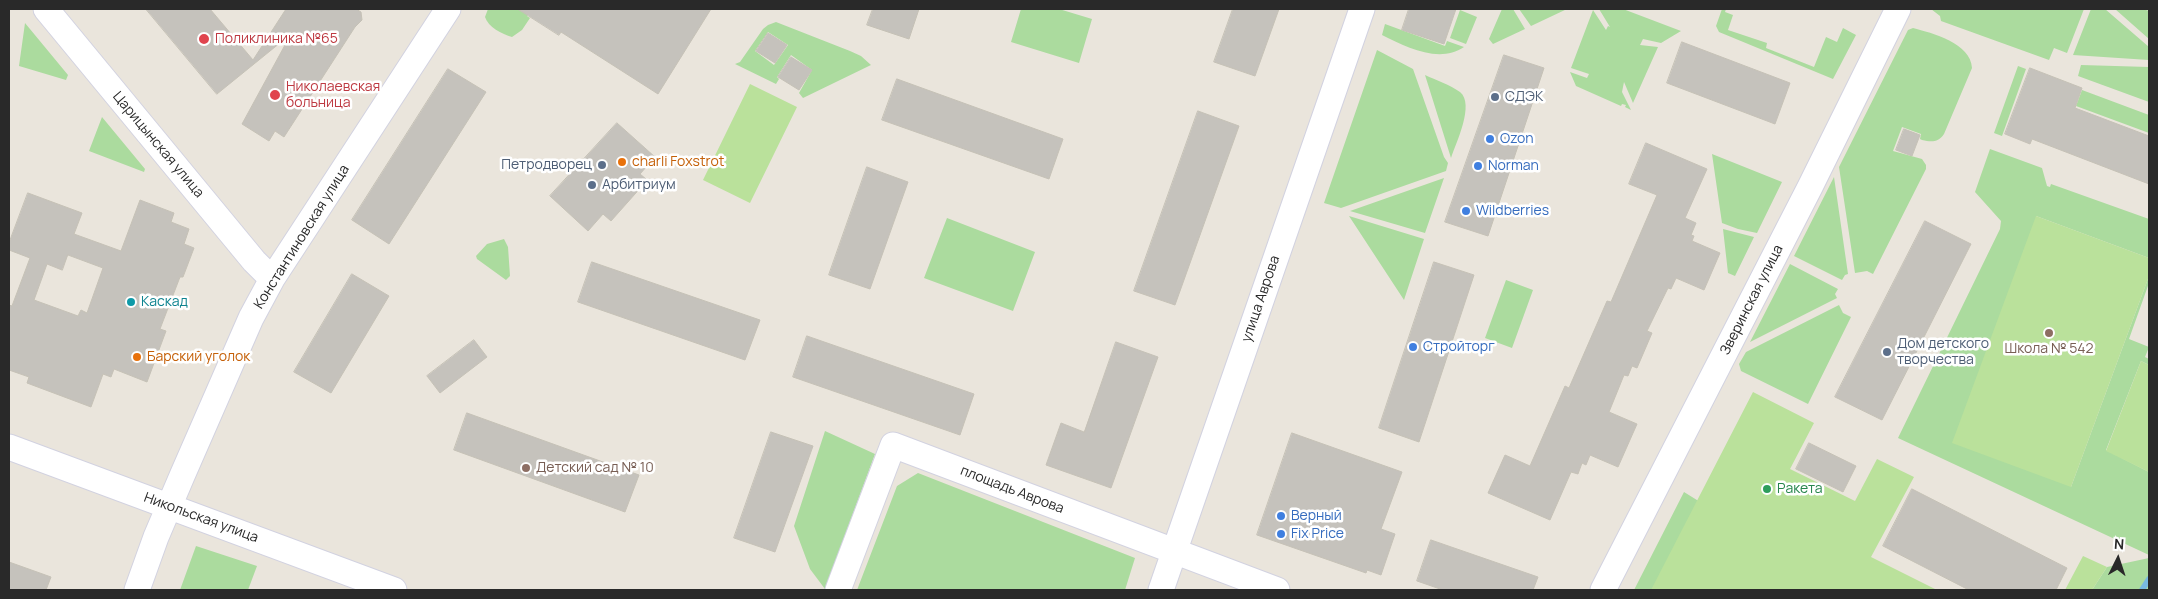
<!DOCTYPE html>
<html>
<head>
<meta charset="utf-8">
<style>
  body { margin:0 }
  #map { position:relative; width:2158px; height:599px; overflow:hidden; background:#eae5dc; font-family:Manrope,sans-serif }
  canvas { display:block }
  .frame { position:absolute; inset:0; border:10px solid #292929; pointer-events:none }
  .north { position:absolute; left:2093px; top:534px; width:50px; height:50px; -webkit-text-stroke:4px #fff; paint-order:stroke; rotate:4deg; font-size:14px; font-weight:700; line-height:20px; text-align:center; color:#292929 }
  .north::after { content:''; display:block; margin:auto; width:18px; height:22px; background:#292929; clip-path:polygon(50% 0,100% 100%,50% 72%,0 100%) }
</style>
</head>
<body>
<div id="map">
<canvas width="2158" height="599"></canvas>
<div class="frame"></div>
<div class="north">N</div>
</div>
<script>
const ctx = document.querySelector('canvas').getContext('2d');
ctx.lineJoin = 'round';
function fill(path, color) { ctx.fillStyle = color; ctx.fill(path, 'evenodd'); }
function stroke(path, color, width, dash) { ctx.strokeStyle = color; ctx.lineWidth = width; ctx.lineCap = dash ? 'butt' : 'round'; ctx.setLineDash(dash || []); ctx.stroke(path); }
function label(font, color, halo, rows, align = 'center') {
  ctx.font = font + ' Manrope,sans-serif'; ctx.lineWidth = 5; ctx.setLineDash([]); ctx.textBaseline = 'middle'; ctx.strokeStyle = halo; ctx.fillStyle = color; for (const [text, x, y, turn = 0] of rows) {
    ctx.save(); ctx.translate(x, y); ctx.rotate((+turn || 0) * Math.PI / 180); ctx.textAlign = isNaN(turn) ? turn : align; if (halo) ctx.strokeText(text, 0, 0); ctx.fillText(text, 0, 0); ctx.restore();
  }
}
fill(new Path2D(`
  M488,9H532L527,16L530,18L522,30L512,37C502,34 488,27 485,17Z
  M1021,9H1059L1092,19L1079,63L1011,42Z
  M1502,9H1513L1525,29L1493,44L1489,39Z
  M1519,9H1567L1531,26Z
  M1599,9H1623L1681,31L1661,43L1643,39L1640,45L1658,47L1633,103L1624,82L1622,92L1631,110L1625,107L1626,105L1622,104L1621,106L1576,86L1570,72L1587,78L1589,74L1571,68L1593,10L1606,30L1608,26L1610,27Z
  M1722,9H1726L1725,12L1733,15L1728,30L1767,43L1766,48L1814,67L1826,37L1837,42L1843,28L1856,35L1833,79L1719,32L1716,26Z
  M1931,9H2084L2067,53L2054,48L2049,60L1941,21L1940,16Z
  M2091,9H2105L2149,47V60L2073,55Z
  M2115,9H2143L2149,11V39Z
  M1460,10L1477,17L1466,44L1450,38Z
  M776,22L850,51L861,56L871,65L803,98L799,93L812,70L791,55L777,77L779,79L776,84L735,64L740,62L763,29L768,25ZM768,32L788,45L774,65L755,51Z
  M25,23L68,75L66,80L19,66Z
  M1385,24L1445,46L1447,41L1464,47C1439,64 1406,47 1382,35Z
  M1913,28C1932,33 1971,43 1972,68L1944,134C1938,143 1931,142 1922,140L1920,139L1921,134L1902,127L1893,151L1922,159L1926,165V169L1873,274L1867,271L1855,273L1839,167L1908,30Z
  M1377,50L1413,69L1444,157L1448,163L1446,171L1341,208L1324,203Z
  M2081,65L2149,67V102L2078,76Z
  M2018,66L2026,69L2002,136L1994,133Z
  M1425,75C1436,80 1450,85 1460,92C1475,104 1456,143 1451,158Z
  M2082,90L2149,115V133L2076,106Z
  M102,117L145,169L144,172L89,151Z
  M1990,149L2042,168L2047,186L2050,187L2051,184L2149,219V258L2036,216L2071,487L2149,276V283L2129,339L2149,347L2145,357L2149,359V365L2141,361L2106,450L2149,472V555L1898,438L2000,229L2001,221L1975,192Z
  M1712,154L1782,182L1757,233L1738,229L1722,223Z
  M1834,177L1848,274L1845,275L1842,280L1794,256Z
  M1444,178L1425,233L1350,211Z
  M1349,216L1424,239L1404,300Z
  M947,218L1035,252L1013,311L924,278Z
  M1723,229L1754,237L1735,276L1728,273Z
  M504,239L508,247L510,276L506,280L477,259L476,256L487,244Z
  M1790,264L1838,289L1835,294L1837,298L1750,342Z
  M1506,280L1533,290L1512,348L1485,338Z
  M1839,305L1843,313L1851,317L1808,404L1741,371L1739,364L1746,352Z
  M825,431L875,454L825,589L810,569L794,526Z
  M918,473L1135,558L1125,590H857L897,486Z
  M1684,492L1713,510L1671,590H1634Z
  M196,546L257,566L248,590H180Z
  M2149,558V590H2092L2107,567Z`), '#abdb9e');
fill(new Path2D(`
  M750,84L797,107L750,203L703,180Z
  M2036,216L2149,258V276L2071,487L1952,443Z
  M2141,361L2149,365V472L2106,451Z
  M1753,392L1814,423L1790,469L1855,501L1877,459L1914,477L1871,557L1937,590H1651Z
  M2083,556L2107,567L2092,590H2065Z`), '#bae19b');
stroke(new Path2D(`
  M2142,590L2149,579`), '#79b9e1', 6);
const building = new Path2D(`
  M146,9H210L253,60L286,9H356L361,12L362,20L355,27L284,137L275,131L269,141L242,124L291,34L217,94Z
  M518,9H711L658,94L561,32L559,35Z
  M873,9H919L909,39L867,25Z
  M1233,9H1279L1255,76L1214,62Z
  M1409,9H1456L1444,44L1402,30Z
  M768,33L787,45L775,63L756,51Z
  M1682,42L1790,83L1775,124L1667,83Z
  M1504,55L1544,68L1488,236L1445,222Z
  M791,57L812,70L799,90L778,77Z
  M2030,68L2082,88L2075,108L2149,136V184L2032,139L2030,144L2005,134Z
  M448,69L486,92L389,244L352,220Z
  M897,79L1063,139L1049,179L882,120Z
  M1198,111L1239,126L1175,305L1134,291Z
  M617,123L655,157L640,174L646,179L642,183L643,185L611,221L603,214L588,231L550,196Z
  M1904,129L1920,135L1912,156L1896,150Z
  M1646,143L1707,169L1685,218L1696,223L1691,235L1694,236L1692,241L1720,253L1704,290L1676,278L1671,289L1668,288L1647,331L1652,333L1637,368L1632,366L1628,376L1624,375L1609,412L1637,424L1618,467L1590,455L1586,465L1582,463L1578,474L1571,472L1550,520L1488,493L1505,455L1530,466L1565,386L1569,388L1607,301L1611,302L1657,195L1629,184Z
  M867,167L908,182L870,289L829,275Z
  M28,193L82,213L74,234L121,251L140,200L174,213L171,222L189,229L184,244L194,248L183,277H180L160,329L166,331L147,382L114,369L111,377L103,374L91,407L27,383L29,377L9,370V305L12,306L30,258L9,250V243ZM68,255L103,268L87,313L81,310L78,316L34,300L47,264L62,270Z
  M1925,221L1971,244L1882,420L1835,397Z
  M592,262L760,320L745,360L578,302Z
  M1434,262L1474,275L1419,442L1379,428Z
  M352,274L389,296L331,393L294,372Z
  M807,336L974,394L960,435L793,377Z
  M474,340L487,357L440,393L427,376Z
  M1116,342L1158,357L1111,488L1046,465L1061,423L1084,432Z
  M467,413L639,475L625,512L454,450Z
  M771,432L813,446L775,552L734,538Z
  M1292,433L1402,472L1381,529L1395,534L1381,575L1367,570L1366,573L1257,535Z
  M1809,443L1856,466L1843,492L1796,469Z
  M1912,489L2067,568L2056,590H1969L1883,546Z
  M1431,540L1538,577L1533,590H1443L1417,581Z
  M9,562L51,577L46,590H9Z`);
fill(building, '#c5c2bc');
stroke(building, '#c5c1b6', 1);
const minor = new Path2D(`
  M46,9L254,261L272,279
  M9,447L394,590
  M137,590L156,537L182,476L251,318L272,279L448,9
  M838,590L893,445L1277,590
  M1161,590L1362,9
  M1603,590L1810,187L1898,9`);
stroke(minor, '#d2d2e0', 27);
stroke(minor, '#fff', 25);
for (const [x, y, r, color] of [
  [204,39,6,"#e0444e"],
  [275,95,6,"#e0444e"],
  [1495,97,5,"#5c6f8a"],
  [1490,139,5,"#3f7fe0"],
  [622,162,5,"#e8710a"],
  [602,165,5,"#5c6f8a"],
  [1478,166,5,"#3f7fe0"],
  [592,185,5,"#5c6f8a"],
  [1466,211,5,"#3f7fe0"],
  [131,302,5,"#0f9aa8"],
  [2049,333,5,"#8d6e63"],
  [1413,347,5,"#3f7fe0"],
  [1887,352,5,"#5c6f8a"],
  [137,357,5,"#e8710a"],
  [526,468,5,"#8d6e63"],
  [1767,489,5,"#2e9e5b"],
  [1281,516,5,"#3f7fe0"],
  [1281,534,5,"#3f7fe0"]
]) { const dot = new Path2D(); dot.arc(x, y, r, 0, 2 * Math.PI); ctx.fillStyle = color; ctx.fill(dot); stroke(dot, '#fff', 2); }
label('14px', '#be3a42', '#fff', [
  ["Поликлиника №65",215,39],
  ["Николаевская",286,87],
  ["больница",286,103]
], 'left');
label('14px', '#4e5e75', '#fff', [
  ["СДЭК",1505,97],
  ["Петродворец",592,165,"right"],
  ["Арбитриум",602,185],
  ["Дом детского",1897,344],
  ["творчества",1897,360]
], 'left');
label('14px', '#366cbe', '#fff', [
  ["Ozon",1500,139],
  ["Norman",1488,166],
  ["Wildberries",1476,211],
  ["Стройторг",1423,347],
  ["Верный",1291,516],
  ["Fix Price",1291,534]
], 'left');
label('14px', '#292929', '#fff', [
  ["Царицынская улица",158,145,50],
  ["Константиновская улица",302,237,-58],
  ["улица Аврова",1261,299,-71],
  ["Зверинская улица",1752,300,-63],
  ["площадь Аврова",1012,490,21],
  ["Никольская улица",201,518,20]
]);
label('14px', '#c56008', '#fff', [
  ["charli Foxstrot",632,162],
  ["Барский уголок",147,357]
], 'left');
label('14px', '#0d838f', '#fff', [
  ["Каскад",141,302]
], 'left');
label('14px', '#785e54', '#fff', [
  ["Школа № 542",2049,349],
  ["Детский сад № 10",536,468,"left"]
]);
label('14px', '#27864d', '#fff', [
  ["Ракета",1777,489]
], 'left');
</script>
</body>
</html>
